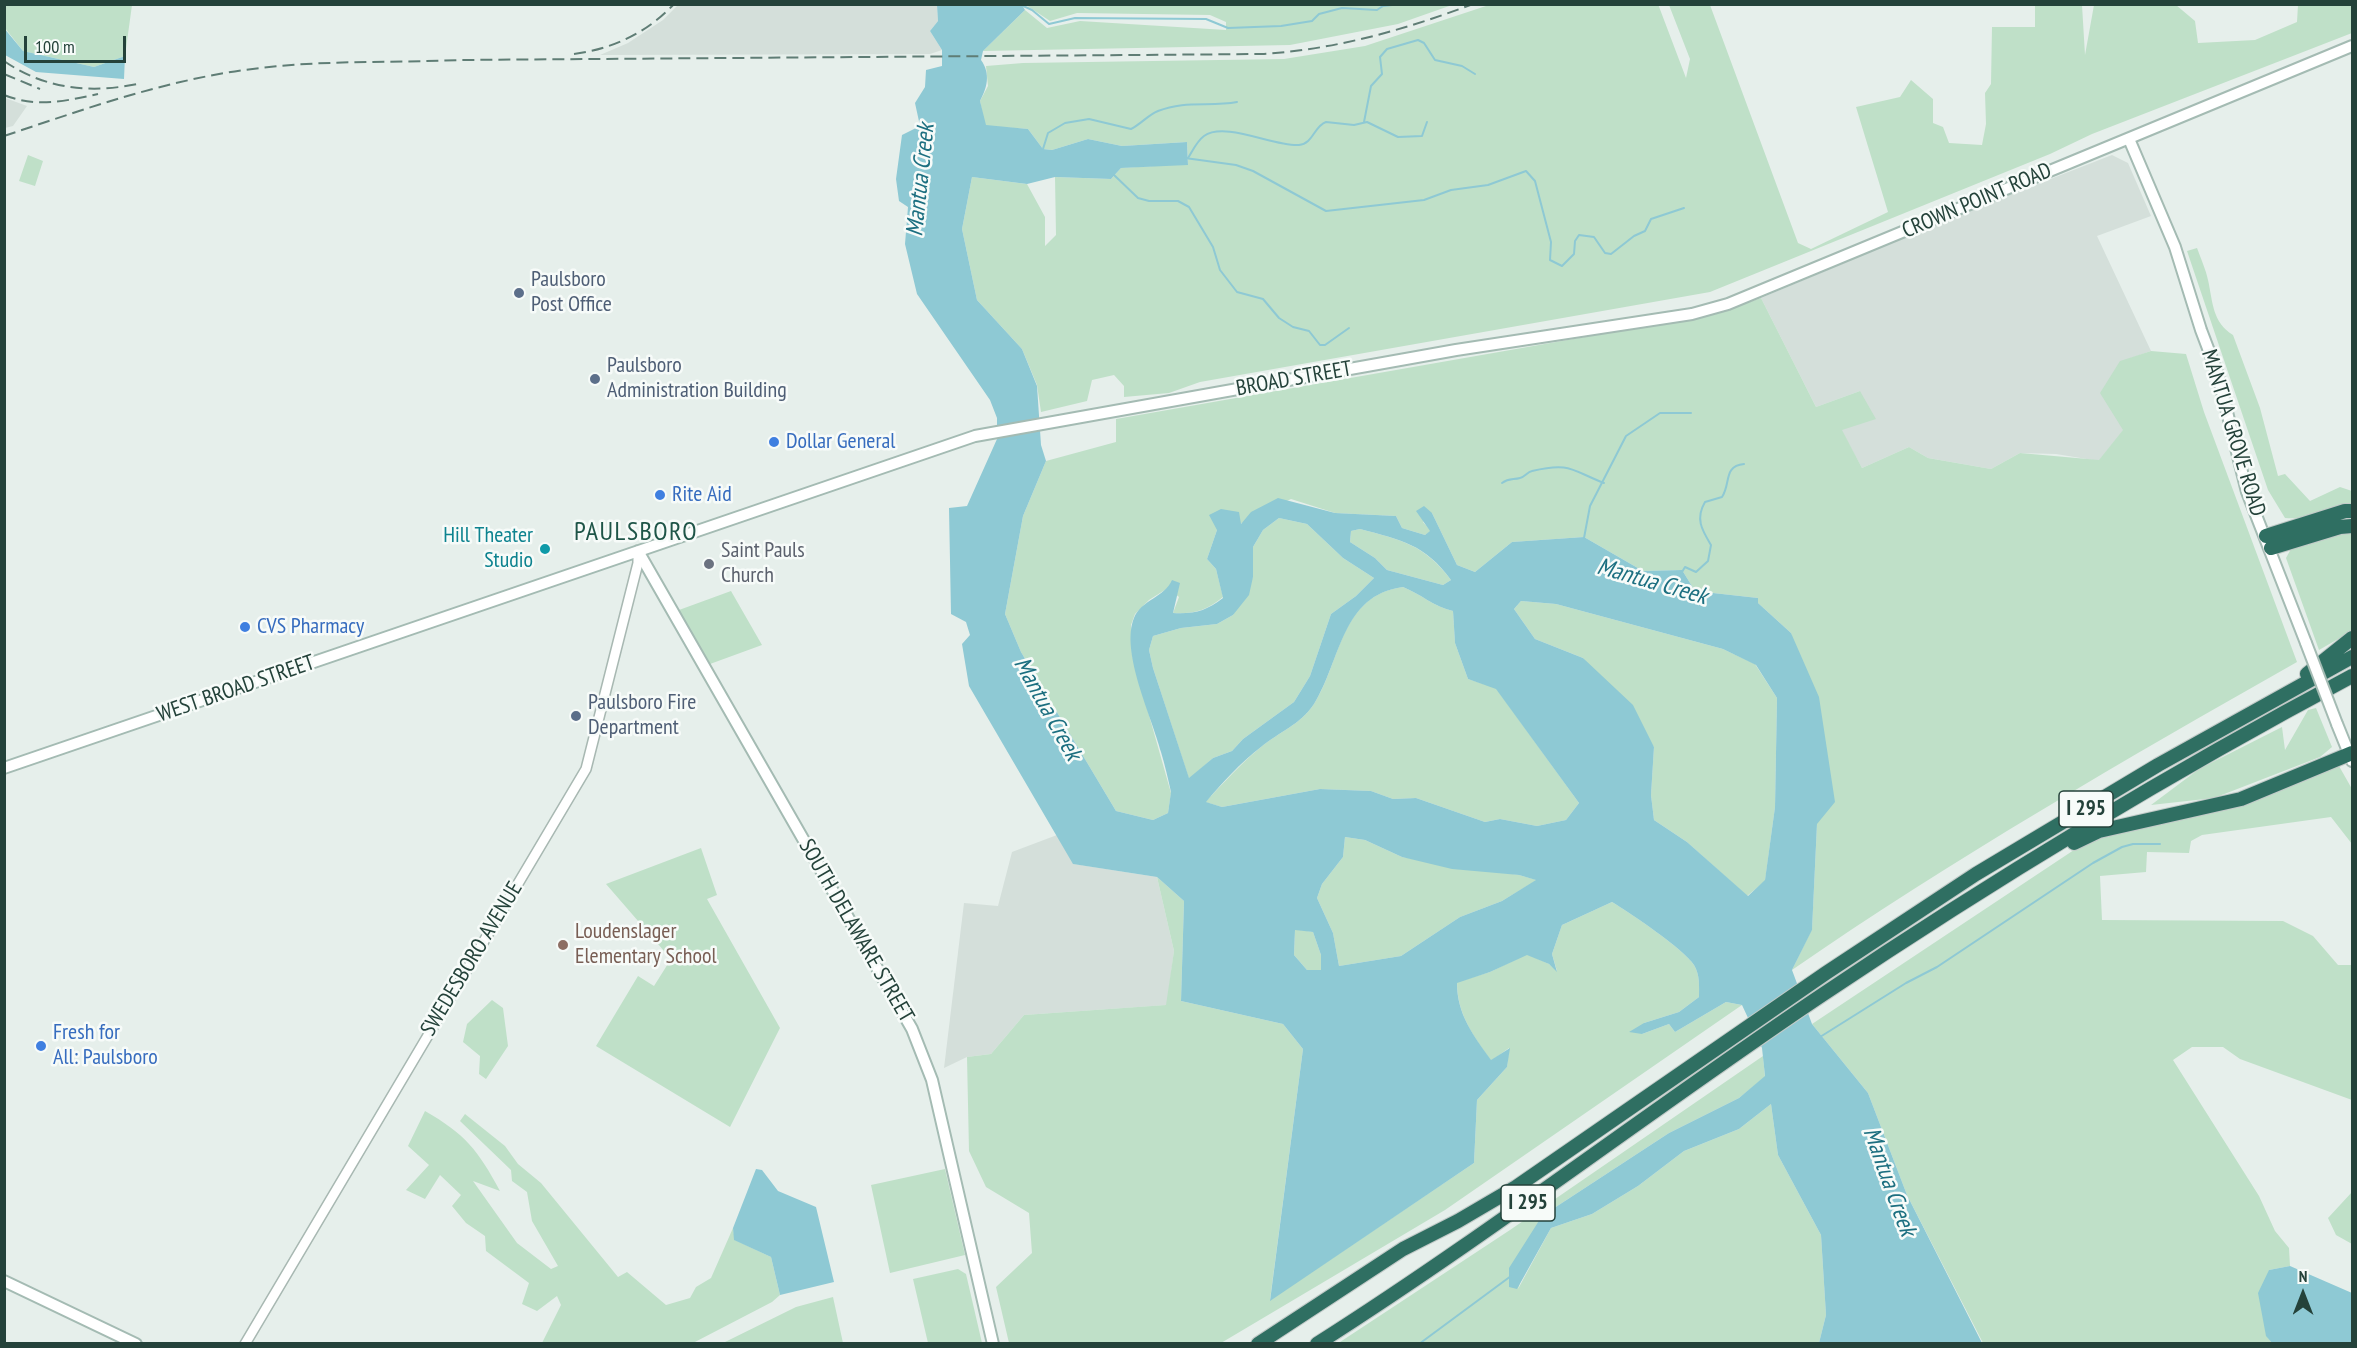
<!DOCTYPE html>
<html>
<head>
<meta charset="utf-8">
<style>
  body { margin:0 }
  #map { position:relative; width:2357px; height:1348px; overflow:hidden; background:#e6efeb; font-family:"PT Sans Narrow",sans-serif }
  canvas { display:block }
  .frame { position:absolute; inset:0; border:6px solid #24423a; pointer-events:none }
  .north { position:absolute; left:2273px; top:1264px; width:60px; height:60px; -webkit-text-stroke:4px #f7fbf9; paint-order:stroke; rotate:0deg; font-size:16px; font-weight:700; line-height:24px; text-align:center; color:#24423a }
  .north::after { content:''; display:block; margin:auto; width:21px; height:27px; background:#24423a; clip-path:polygon(50% 0,100% 100%,50% 72%,0 100%) }
  .scale { position:absolute; left:24px; top:36px; width:102px; height:27px; box-sizing:border-box; border:3px solid #24423a; border-top:0; padding-left:8px; font-size:18px; line-height:21px; white-space:nowrap; color:#24423a; -webkit-text-stroke:4px #f7fbf9; paint-order:stroke }
</style>
</head>
<body>
<div id="map">
<canvas width="2357" height="1348"></canvas>
<div class="frame"></div>
<div class="north">N</div>
<div class="scale">100 m</div>
</div>
<script>
const ctx = document.querySelector('canvas').getContext('2d');
ctx.lineJoin = 'round';
function fill(path, color) { ctx.fillStyle = color; ctx.fill(path, 'evenodd'); }
function stroke(path, color, width, dash) { ctx.strokeStyle = color; ctx.lineWidth = width; ctx.lineCap = dash ? 'butt' : 'round'; ctx.setLineDash(dash || []); ctx.stroke(path); }
function label(font, color, halo, rows, align = 'center') {
  ctx.font = font + ' "PT Sans Narrow",sans-serif'; ctx.lineWidth = 5; ctx.setLineDash([]); ctx.textBaseline = 'middle'; ctx.strokeStyle = halo; ctx.fillStyle = color; for (const [text, x, y, turn = 0] of rows) {
    ctx.save(); ctx.translate(x, y); ctx.rotate((+turn || 0) * Math.PI / 180); ctx.textAlign = isNaN(turn) ? turn : align; if (halo) ctx.strokeText(text, 0, 0); ctx.fillText(text, 0, 0); ctx.restore();
  }
}
fill(new Path2D(`
  M679,4L937,5L938,21L930,31L942,50L930,54L600,55L628,43L663,20Z
  M5,98L27,106L13,126L5,128Z
  M2112,155L2128,163L2151,216L2097,236L2151,351L2120,362L2124,430L2099,461L2056,454L2020,453L1991,469L1928,458L1909,447L1862,468L1841,430L1860,391L1816,407L1761,298L1948,219Z
  M1057,835L1074,864L1157,877L1174,951L1167,1005L1024,1015L991,1054L967,1057L944,1068L964,903L998,906L1012,852Z`), '#d4dfda');
fill(new Path2D(`
  M1658,4L1686,78L1690,59L1669,5H1710L1798,243L1811,249L1888,212L1856,107L1900,97L1911,80L1933,99V123L1943,127L1949,143L1982,145L1986,124L1985,93L1991,84L1992,27H2035V5H2082L2085,55L2094,5H2176L2195,21L2198,43L2255,40L2297,22L2298,5H2352V33L2092,134L2050,154L1710,292L1200,382L1169,393L1124,397V386L1114,375L1092,380L1087,401L1041,412L1037,385L1022,349L977,300L962,229L972,177L1027,184L1045,217V246L1056,235L1055,177L1111,179L1121,168L1188,164L1187,142L1122,146L1088,139L1052,150L1043,149L1028,129L985,126L980,101L988,86L986,66L1023,63L1284,59L1365,46L1489,5Z
  M4,5H132L125,56L94,67L23,51L5,28Z
  M1026,5H1452L1398,24L1290,45L983,51L1025,10L1047,28L1080,21L1226,30V22L1210,15L1077,13L1050,21Z
  M28,155L43,161L35,186L19,181Z
  M2197,248C2201,259 2206,270 2208,280C2213,302 2212,322 2233,335L2260,408L2278,476L2285,474L2310,501L2340,487L2352,491V503C2328,505 2311,521 2285,518L2268,490L2187,251Z
  M1761,298L1816,407L1860,391L1876,419L1842,430L1862,468L1909,447L1928,458L1991,469L2020,453L2099,460L2123,430L2100,393L2120,361L2151,351L2186,354L2204,412L2297,662C2126,759 1954,858 1792,970L1812,929L1817,824L1791,633L1758,603V598L1695,591L1682,570L1643,571L1584,537L1512,542L1475,572L1457,565L1432,513L1423,522L1431,531L1425,535L1402,528L1396,516L1335,513L1291,499L1240,524L1217,530L1207,559L1216,569L1223,597C1206,611 1194,614 1173,613L1179,597L1168,588L1149,600L1135,614L1131,625L1132,655L1171,793L1168,813L1153,820L1116,811L1021,652L1005,614L1023,516L1046,461L1116,442V419L1716,314Z
  M1279,518L1307,524L1343,558L1374,578L1356,596L1331,614L1310,676L1294,702L1243,739L1232,751L1213,758L1189,779L1153,668L1149,650L1153,636L1181,628L1217,624L1233,615L1253,577V547L1263,530Z
  M1360,529C1401,540 1424,544 1451,580L1443,585L1387,570L1375,558L1350,542L1351,531Z
  M2352,529V631L2319,650L2286,558L2292,547Z
  M1403,587C1421,594 1434,607 1453,611L1455,643L1468,679L1496,688L1579,803L1566,820L1537,826L1500,819L1485,822L1416,798L1393,799L1371,791L1320,789L1222,807L1205,802C1223,784 1241,763 1261,747C1279,732 1300,725 1314,704C1341,662 1340,595 1403,587Z
  M731,591L762,645L710,664L679,610Z
  M1521,601L1556,604L1723,649L1755,664L1777,698L1775,807L1765,881L1747,896L1687,842L1654,820L1651,795L1654,747L1583,658L1535,639L1514,609Z
  M2316,708L2332,747L2320,757L2214,798L2151,805L2199,769L2282,727L2285,750L2308,710Z
  M2339,766L2352,789V844L2331,817L2202,835L2191,841L2189,853L2147,852L2146,872L2100,876L2102,920L2283,921L2313,936L2338,965H2352V1100L2240,1059L2223,1047H2192L2173,1060L2259,1196L2275,1231L2289,1248L2290,1266L2269,1270L2266,1335L2272,1343H1983L1907,1195L1868,1093L1812,1024L2092,838L2195,817Z
  M1345,837L1365,840L1402,857L1519,875L1537,880L1502,901L1460,917L1401,956L1339,966L1333,933L1317,898L1322,884L1343,857Z
  M701,848L717,895L707,899L780,1028L730,1127L596,1046L638,976L654,986L671,959L606,884Z
  M1157,877L1184,901L1181,1001L1283,1024L1303,1049L1270,1300L1474,1163L1477,1100L1507,1067L1509,1048L1491,1061C1473,1035 1457,1014 1457,982L1490,972L1527,954L1549,964L1557,971L1552,954L1562,925L1612,902C1630,913 1684,949 1694,965C1700,975 1699,986 1699,997L1679,1012L1644,1023L1642,1034L1669,1024L1675,1032L1726,1002L1742,1005L1445,1210L1221,1343H1009L996,1287L1032,1253L1029,1213L986,1187L969,1151L967,1057L991,1054L1024,1015L1166,1005L1174,951Z
  M1295,929L1313,932L1321,955V970H1307L1294,955Z
  M492,1000L503,1008L508,1046L486,1079L479,1074L480,1056L463,1042L467,1024Z
  M1763,1056L1765,1077L1739,1098L1669,1133L1542,1216L1518,1289L1551,1228L1592,1214L1638,1186L1684,1151L1739,1129L1771,1104L1778,1155L1821,1235L1826,1315L1819,1343L1337,1344L1510,1230Z
  M425,1111C465,1134 478,1150 500,1191L473,1181L517,1243L551,1269L558,1266L532,1221L527,1192L512,1181L511,1170L460,1121L465,1114L505,1146L518,1164L541,1183L618,1277L627,1272L666,1305L690,1298L696,1287L711,1278L733,1228L735,1240L771,1257L780,1295L772,1302L693,1343H542L561,1305L557,1296L537,1311L522,1304L529,1283L486,1251L485,1236L466,1223L452,1206L461,1195L440,1175L425,1199L406,1190L429,1165L408,1146Z
  M945,1169L965,1255L890,1273L871,1185Z
  M2352,1192V1244L2336,1235L2328,1218Z
  M958,1269L966,1274L982,1343H928L913,1279Z
  M833,1297L843,1343H723L796,1307Z`), '#bfe0c8');
fill(new Path2D(`
  M937,5H1022L1025,10L983,51L981,60C991,74 987,88 980,101L986,125L1028,129L1043,149L1052,150L1088,139L1122,146L1187,142L1188,165L1121,168L1111,179L1055,177L1027,184L972,177L962,229L977,300L1022,349L1037,386L1041,445L1046,461L1023,516L1005,614L1021,652L1116,811L1153,820L1168,813L1171,792C1168,779 1165,765 1161,752C1152,717 1120,652 1134,618C1141,600 1165,597 1172,580L1180,583L1173,613C1195,614 1206,611 1223,598L1216,569L1207,559L1217,530L1209,515L1221,509L1239,512L1241,524L1251,512L1278,498L1335,513L1396,516L1402,528L1425,535L1430,531L1416,511L1424,506L1432,513L1457,565L1475,572L1512,542L1584,537L1643,571L1682,570L1695,591L1758,598V603L1791,633L1819,697L1835,802L1817,824L1812,930L1792,970L1812,1024L1868,1093L1907,1195L1982,1343H1819L1826,1315L1821,1235L1778,1155L1771,1104L1739,1129L1684,1151L1638,1186L1592,1214L1551,1228L1517,1289L1509,1287V1268L1542,1216L1669,1133L1739,1098L1765,1076L1762,1048L1742,1005L1726,1002L1675,1032L1669,1024L1642,1034L1629,1032L1644,1023L1679,1012L1699,997C1699,986 1700,975 1694,965C1684,949 1630,913 1612,902L1562,925L1552,954L1557,972L1549,964L1527,955L1490,972L1457,983C1457,1014 1473,1035 1491,1060L1510,1048L1507,1067L1477,1100L1474,1163L1270,1301L1303,1049L1283,1024L1181,1001L1184,901L1157,877L1073,864L969,686L962,644L970,635L966,622L951,614L949,508L967,506L997,439V418L990,400L917,294L905,244L908,207L899,201L896,179L902,135L920,126L915,103L925,87L926,70L942,66V50L930,31L938,21ZM1279,518L1307,524L1343,558L1374,578L1356,596L1331,614L1310,676L1294,702L1243,739L1232,751L1213,758L1189,778L1153,668L1149,650L1153,636L1181,628L1217,624L1233,615L1249,595L1253,577V547L1263,530ZM1360,529C1401,540 1425,544 1451,580L1443,585L1387,570L1375,558L1350,542L1351,531ZM1403,587C1421,594 1434,607 1453,611L1455,643L1468,679L1496,689L1579,803L1566,820L1537,826L1500,819L1485,822L1416,798L1393,799L1371,791L1320,789L1222,807L1206,802C1221,784 1241,762 1261,747C1279,732 1300,725 1314,704C1341,661 1341,595 1403,587ZM1521,601L1556,604L1723,649L1756,665L1777,698L1775,807L1765,880L1748,896L1687,842L1654,820L1651,795L1654,747L1633,705L1583,658L1535,639L1514,609ZM1345,837L1365,840L1402,857L1452,869L1519,875L1536,880L1502,901L1460,917L1401,956L1339,966L1333,933L1317,898L1322,884L1343,857ZM1295,930L1313,932L1321,955V970H1307L1294,955Z
  M4,28L23,51L94,67L125,56L124,79L36,72L5,55Z
  M756,1169L762,1170L778,1191L816,1207L834,1282L780,1295L771,1257L734,1240L733,1228Z
  M2290,1266L2352,1293V1343H2272L2266,1336L2258,1293L2269,1270Z`), '#8ec9d4');
stroke(new Path2D(`
  M1019,4L1032,10L1049,24L1075,18L1206,19L1228,28L1281,26L1312,21L1319,14L1342,8L1377,10L1383,6L1401,4
  M1364,122L1371,86L1382,74L1380,57L1387,49L1418,40L1424,43L1435,60L1462,66L1475,74
  M1043,149L1048,133L1065,123L1089,119L1131,129C1141,124 1148,115 1158,111C1185,100 1210,107 1237,102
  M1185,158L1236,165L1253,171L1326,211L1424,200L1451,190L1488,185L1526,171L1535,181L1551,242L1550,260L1562,266L1574,254L1575,241L1579,235L1594,237L1605,253L1611,254L1634,236L1645,231L1651,219L1684,208
  M1188,158C1193,150 1197,141 1204,136C1225,121 1275,147 1299,145C1313,144 1314,126 1326,122L1354,125L1367,122L1398,137L1422,136L1427,122
  M1114,175L1138,198L1149,201H1178L1189,207L1213,247L1220,270L1237,292L1263,299L1279,318L1293,327L1309,331L1320,345H1325L1349,328
  M1502,483C1509,478 1513,480 1520,478C1525,477 1527,472 1532,471C1570,462 1571,470 1604,483
  M1584,538L1590,506L1626,436L1660,413H1691
  M1682,572L1685,567L1696,572L1708,561L1711,545C1702,530 1695,519 1705,502L1722,497C1731,484 1723,466 1744,464
  M1820,1037L1906,983L1937,967L2093,863L2122,847L2133,844H2160
  M1419,1344L1511,1276`), '#8ec9d4', 2);
const tertiary = new Path2D(`
  M245,1344L586,769L638,563V552`);
const secondary = new Path2D(`
  M2129,139L2175,247L2201,330L2217,372L2247,492L2306,643
  M638,551L912,1029L932,1080L993,1344
  M2337,724L2352,761
  M4,768L975,436L1456,350L1692,314L1728,304L2352,46
  M4,1281L136,1344`);
const motorway = new Path2D(`
  M2266,536L2345,511H2352
  M2271,548L2340,527L2352,526
  M2307,674L2352,638
  M2074,843L2099,831L2241,799L2352,753
  M1258,1344L1403,1249L1458,1221L1516,1187L1826,973L1976,874L2158,765L2352,657
  M1317,1344C1490,1234 1652,1109 1822,995C1993,880 2170,773 2352,676`);
stroke(tertiary, '#a8b8b2', 12);
stroke(secondary, '#a4bbb3', 14);
stroke(motorway, '#c2cac8', 16);
stroke(tertiary, '#fff', 9);
stroke(secondary, '#fff', 10);
stroke(motorway, '#2f6f62', 14);
stroke(new Path2D(`
  M574,54C612,49 647,33 674,4
  M4,61C46,90 93,94 142,83
  M4,74L40,89
  M4,95C36,108 66,101 98,94
  M4,136C88,108 171,78 260,68C326,60 393,63 460,60L1264,54C1337,49 1404,30 1473,4`), '#5f7d75', 2, [12, 6]);
const secondaryBridge = new Path2D(`
  M2306,643L2337,724`);
stroke(secondaryBridge, '#a4bbb3', 14, []);
stroke(secondaryBridge, '#fff', 10);
for (const [x, y, r, color] of [
  [519,293,6,"#5c6f8a"],
  [595,379,6,"#5c6f8a"],
  [774,442,6,"#3f7fe0"],
  [660,495,6,"#3f7fe0"],
  [545,549,6,"#0f9aa8"],
  [709,564,6,"#6b7280"],
  [245,627,6,"#3f7fe0"],
  [576,716,6,"#5c6f8a"],
  [563,945,6,"#8d6e63"],
  [41,1046,6,"#3f7fe0"]
]) { const dot = new Path2D(); dot.arc(x, y, r, 0, 2 * Math.PI); ctx.fillStyle = color; ctx.fill(dot); stroke(dot, '#f7fbf9', 2); }
for (const [x, y, w] of [
  [2086,809,54],
  [1528,1203,54]
]) { const box = new Path2D(); box.roundRect(x - w / 2, y - 18, w, 36, 4.5); ctx.fillStyle = '#f7fbf9'; ctx.fill(box); stroke(box, '#24423a', 1.5); }
label('bold 21px', '#24423a', null, [
  ["I 295",2086,809],
  ["I 295",1528,1203]
]);
label('22px', '#24423a', '#f7fbf9', [
  ["CROWN POINT ROAD",1977,201,-23],
  ["BROAD STREET",1294,379,-10],
  ["MANTUA GROVE ROAD",2233,433,73],
  ["WEST BROAD STREET",236,689,-19],
  ["SOUTH DELAWARE STREET",856,931,60],
  ["SWEDESBORO AVENUE",472,959,-59]
]);
label('22px', '#4e5e75', '#f7fbf9', [
  ["Paulsboro",531,280],
  ["Post Office",531,305],
  ["Paulsboro",607,366],
  ["Administration Building",607,391],
  ["Paulsboro Fire",588,703],
  ["Department",588,728]
], 'left');
label('22px', '#366cbe', '#f7fbf9', [
  ["Dollar General",786,442],
  ["Rite Aid",672,495],
  ["CVS Pharmacy",257,627],
  ["Fresh for",53,1033],
  ["All: Paulsboro",53,1058]
], 'left');
label('22px', '#0d838f', '#f7fbf9', [
  ["Hill Theater",533,536],
  ["Studio",533,561]
], 'right');
label('22px', '#5b616d', '#f7fbf9', [
  ["Saint Pauls",721,551],
  ["Church",721,576]
], 'left');
label('22px', '#785e54', '#f7fbf9', [
  ["Loudenslager",575,932],
  ["Elementary School",575,957]
], 'left');
label('italic 24px', '#1c6f80', '#f7fbf9', [
  ["Mantua Creek",921,180,-84],
  ["Mantua Creek",1652,582,16],
  ["Mantua Creek",1047,709,61],
  ["Mantua Creek",1889,1182,70]
]);
ctx.letterSpacing = '1.5px';
label('26px', '#1f5548', '#f7fbf9', [
  ["PAULSBORO",636,533]
]);
ctx.letterSpacing = '0px';
</script>
</body>
</html>
